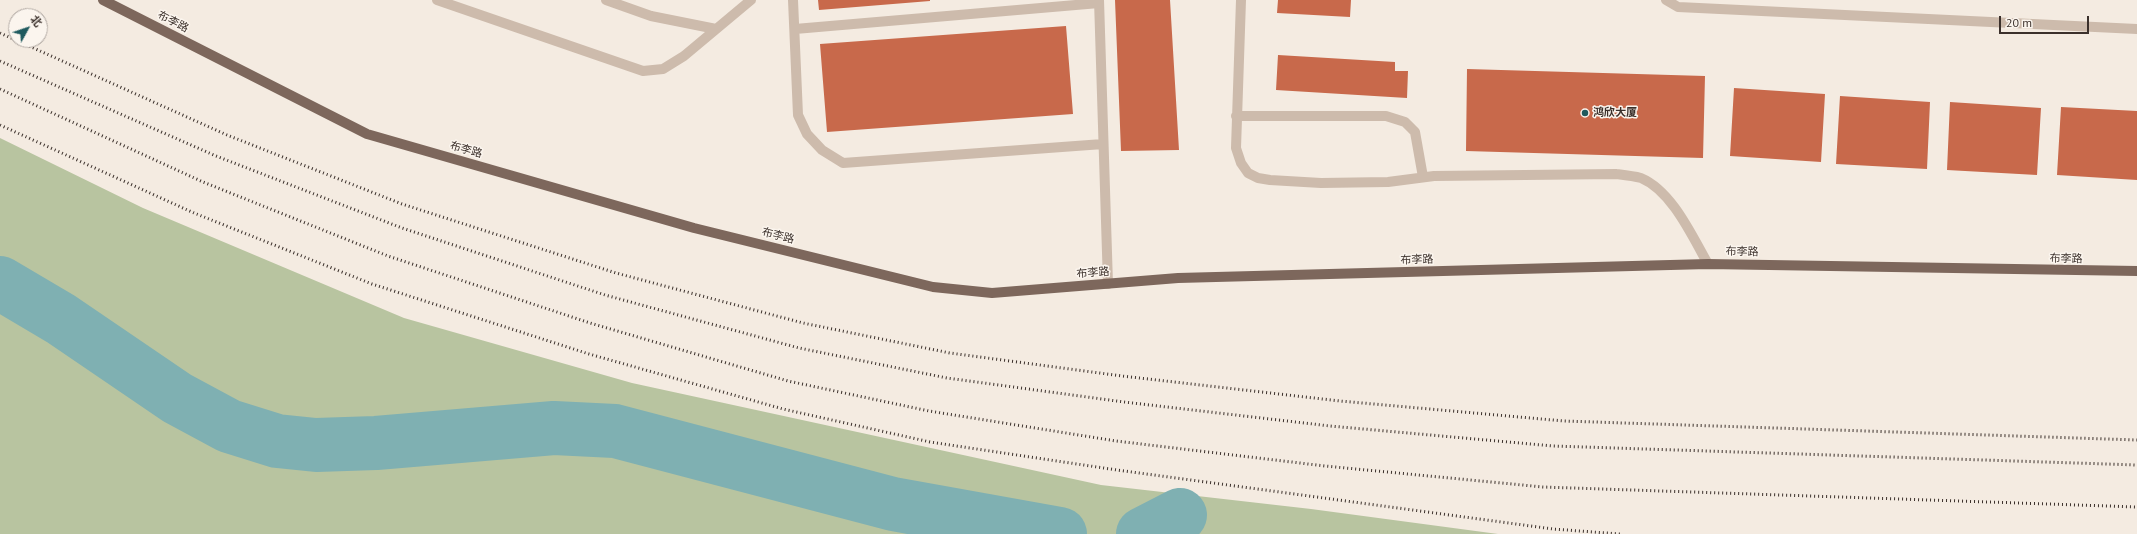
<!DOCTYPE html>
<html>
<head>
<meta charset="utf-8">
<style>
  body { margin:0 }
  #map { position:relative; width:2137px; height:534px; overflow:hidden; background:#f4ebe1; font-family:"PT Sans","Noto Sans SC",sans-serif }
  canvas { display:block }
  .north { position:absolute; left:8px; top:8px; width:40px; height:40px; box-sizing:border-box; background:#fbf5ee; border:1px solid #aea6a0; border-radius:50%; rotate:50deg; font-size:11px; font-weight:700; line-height:16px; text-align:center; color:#3b302b }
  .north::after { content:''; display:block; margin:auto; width:14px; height:18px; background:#1f5a5e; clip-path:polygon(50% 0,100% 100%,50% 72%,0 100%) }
  .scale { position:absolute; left:1999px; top:16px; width:90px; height:18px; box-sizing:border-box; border:2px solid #3b302b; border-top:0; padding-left:5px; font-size:12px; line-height:14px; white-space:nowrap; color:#3b302b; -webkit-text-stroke:3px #fbf5ee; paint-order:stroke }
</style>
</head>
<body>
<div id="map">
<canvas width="2137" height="534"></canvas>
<div class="north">北</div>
<div class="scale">20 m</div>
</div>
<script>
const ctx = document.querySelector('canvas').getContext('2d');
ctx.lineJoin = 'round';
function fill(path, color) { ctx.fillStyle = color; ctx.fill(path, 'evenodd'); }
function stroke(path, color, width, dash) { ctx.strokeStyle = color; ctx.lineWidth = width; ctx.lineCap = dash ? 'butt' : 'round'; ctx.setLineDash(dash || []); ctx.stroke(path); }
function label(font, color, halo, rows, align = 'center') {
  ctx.font = font + ' "PT Sans","Noto Sans SC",sans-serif'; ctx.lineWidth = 3; ctx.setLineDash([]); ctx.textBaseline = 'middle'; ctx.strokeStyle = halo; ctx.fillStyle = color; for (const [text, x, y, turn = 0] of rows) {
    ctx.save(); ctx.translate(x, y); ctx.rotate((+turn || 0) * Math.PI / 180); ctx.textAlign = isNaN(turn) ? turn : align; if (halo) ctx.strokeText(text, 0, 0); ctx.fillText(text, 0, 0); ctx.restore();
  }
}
fill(new Path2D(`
  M0,138L143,208L404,318L632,383L1101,485L1311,509L1498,534H0Z`), '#b8c4a0');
stroke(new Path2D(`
  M0,283L61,319L177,398L229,426L277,441L316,445L376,443L554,428L615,431L893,504L1060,534
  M1143,534L1180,515`), '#7fb0b2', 54);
fill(new Path2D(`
  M818,0H930V1L819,10Z
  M1115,0H1170L1179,150L1121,151Z
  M1278,0H1351L1350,17L1277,13Z
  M1066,26L1073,114L827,132L820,44Z
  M1278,55L1395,62V71H1408L1407,98L1276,90Z
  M1467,69L1705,76L1703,158L1466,151Z
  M1734,88L1825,94L1821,162L1730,156Z
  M1840,96L1930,102L1927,169L1836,164Z
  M1950,102L2041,108L2037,175L1947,170Z
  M2061,107L2137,111V180L2057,175Z`), '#c8694b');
stroke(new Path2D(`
  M437,0L643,71L663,69L684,56L751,0
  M606,0L651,16L716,29
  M793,0L798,115L807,134L822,150L843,163L1103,144
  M1099,0L1108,284
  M1241,0L1236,148L1241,163L1248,173L1258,178L1270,180L1321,183L1388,182L1434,176L1616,174C1624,175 1633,176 1641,178C1672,191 1692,236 1708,264
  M1666,0L1678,7L2137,29
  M795,29L1099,3
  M1236,116H1386L1405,122L1415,132L1423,177`), '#cdbbac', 10);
stroke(new Path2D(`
  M103,0L367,134L694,228L933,287L992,293L1178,278L1708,264L2137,271`), '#7d675c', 10);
stroke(new Path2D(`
  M0,33L227,135L402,204L616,273L803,323L950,353L1122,376L1340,401L1564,421L2137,440
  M0,61L216,156L402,228L605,295L799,348L947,378L1124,402L1330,426L1553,446L2137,465
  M0,89L203,182L388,256L590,323L788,381L929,411L1116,441L1325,466L1543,487L2137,507
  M0,125L194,213L372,284L589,354L783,409L930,442L1117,470L1553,529L1620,534`), '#3b302b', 3, [1, 3]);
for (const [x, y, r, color] of [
  [1585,113,4,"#1f5a5e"]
]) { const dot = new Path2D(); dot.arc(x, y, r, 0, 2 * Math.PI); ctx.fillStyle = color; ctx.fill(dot); stroke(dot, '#fbf5ee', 1.5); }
label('11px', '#3b302b', '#fbf5ee', [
  ["布李路",173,22,27],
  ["布李路",466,150,16],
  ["布李路",778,236,14],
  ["布李路",1742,252,1],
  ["布李路",2066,259,1],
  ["布李路",1417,260,-2],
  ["布李路",1093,273,-5]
]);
label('bold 11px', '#3b302b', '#fbf5ee', [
  ["鸿欣大厦",1593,113]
], 'left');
</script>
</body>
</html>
